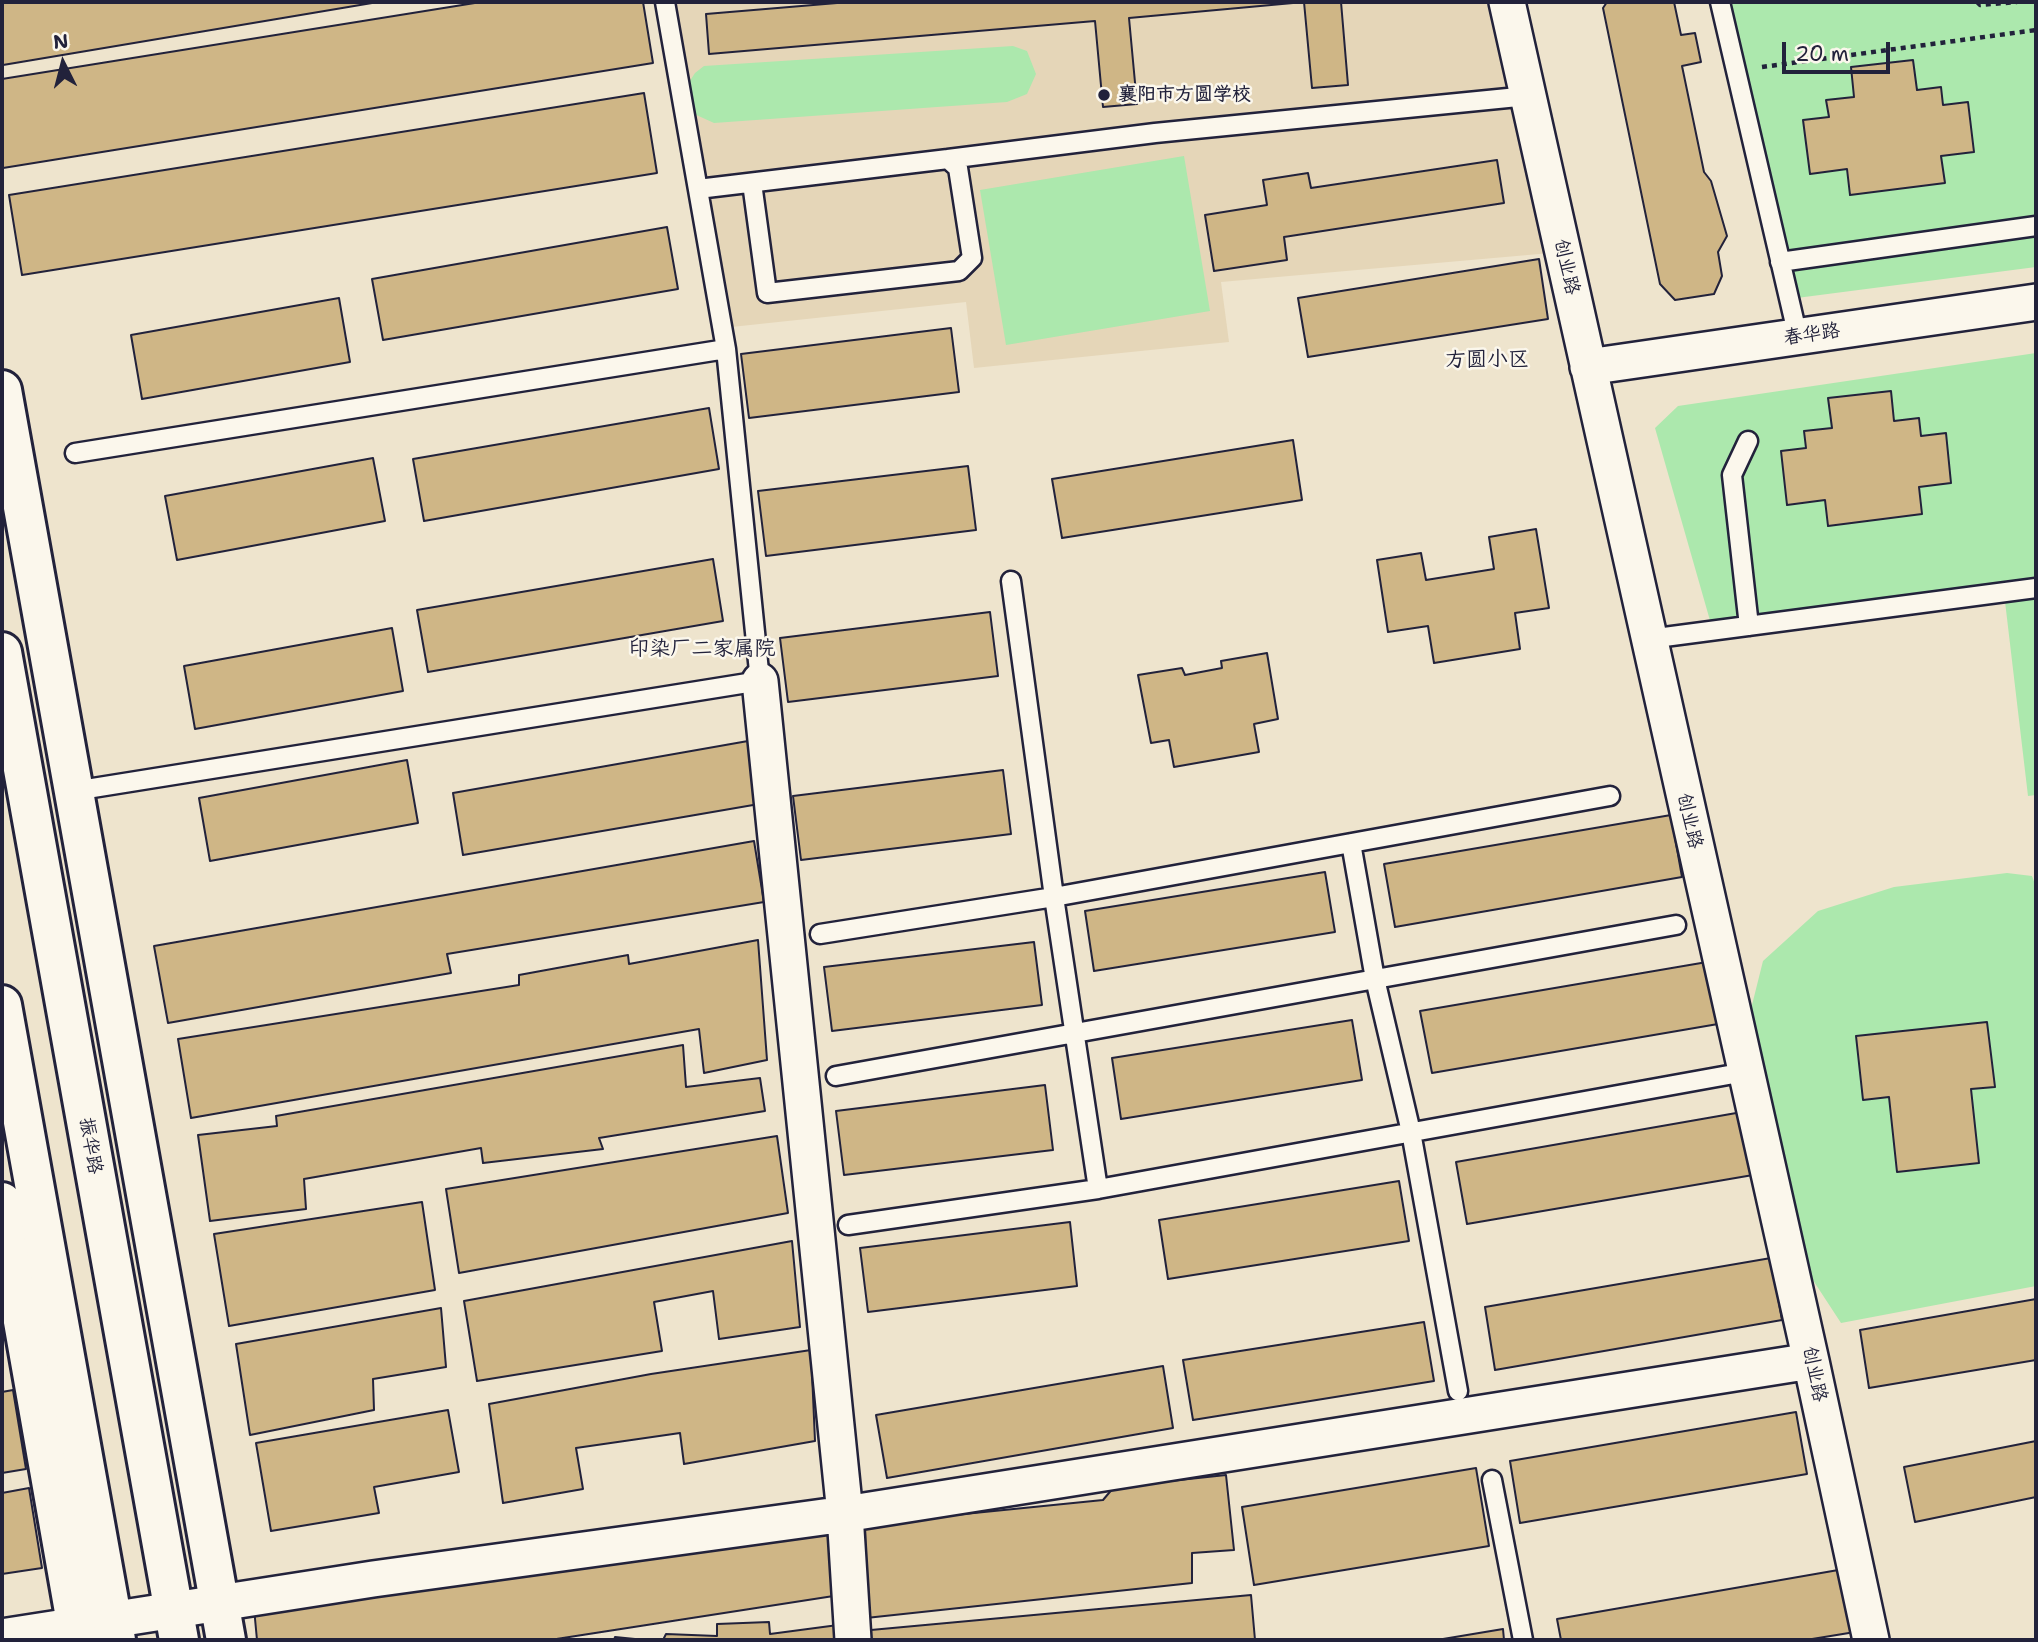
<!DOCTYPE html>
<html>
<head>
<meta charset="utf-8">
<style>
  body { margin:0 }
  #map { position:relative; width:2038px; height:1642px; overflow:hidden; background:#eee4cd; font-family:"Shantell Sans",sans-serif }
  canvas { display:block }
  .frame { position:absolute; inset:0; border:4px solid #22223b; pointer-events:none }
  .north { position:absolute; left:28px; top:28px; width:70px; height:70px; -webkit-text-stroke:5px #fbf7ec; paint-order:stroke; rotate:354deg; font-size:19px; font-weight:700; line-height:28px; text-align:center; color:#22223b }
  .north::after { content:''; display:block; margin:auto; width:24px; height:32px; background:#22223b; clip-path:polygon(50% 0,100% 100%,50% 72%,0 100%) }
  .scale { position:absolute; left:1782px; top:42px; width:108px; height:32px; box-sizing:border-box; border:4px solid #22223b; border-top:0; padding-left:9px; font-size:21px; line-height:24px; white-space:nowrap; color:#22223b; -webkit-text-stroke:5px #fbf7ec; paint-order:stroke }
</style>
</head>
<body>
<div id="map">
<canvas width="2038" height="1642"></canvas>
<div class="frame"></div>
<div class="north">N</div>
<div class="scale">20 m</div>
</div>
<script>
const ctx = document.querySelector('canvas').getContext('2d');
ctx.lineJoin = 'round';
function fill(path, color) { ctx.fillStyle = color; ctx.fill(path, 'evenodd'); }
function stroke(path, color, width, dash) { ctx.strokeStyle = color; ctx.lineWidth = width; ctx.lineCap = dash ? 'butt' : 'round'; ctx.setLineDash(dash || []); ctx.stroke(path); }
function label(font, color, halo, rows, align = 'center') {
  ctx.font = font + ' "Shantell Sans","LXGW WenKai TC",sans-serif'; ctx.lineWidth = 5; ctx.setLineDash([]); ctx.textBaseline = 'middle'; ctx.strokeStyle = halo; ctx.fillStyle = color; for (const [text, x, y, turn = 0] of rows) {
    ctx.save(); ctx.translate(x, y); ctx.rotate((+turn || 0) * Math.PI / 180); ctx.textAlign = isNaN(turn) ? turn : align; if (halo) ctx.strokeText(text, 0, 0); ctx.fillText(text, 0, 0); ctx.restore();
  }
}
fill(new Path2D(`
  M665,2H1507L1562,252L1221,282L1229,342L974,368L966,302L722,328Z`), '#e5d6b8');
fill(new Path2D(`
  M1721,2H2036V267L1789,299Z
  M1013,46L1027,51L1036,74L1027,94L1007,102L714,123L692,113L686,87L695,73L704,66Z
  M1184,156L1210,311L1006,345L980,190Z
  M2036,353V795L2028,796L2004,593L1713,631L1655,428L1678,406Z
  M2007,873L2032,876L2036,887V1286L1841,1323L1807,1271L1747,1025L1763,961L1818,911L1894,887Z`), '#ace8ad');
const building = new Path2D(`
  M2,2H378L3,65Z
  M481,2H643L653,63L3,168L2,79Z
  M849,2H1341L1348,85L1312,88L1304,2L1129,18L1137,104L1103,107L1095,21L709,54L706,14Z
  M1607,2H1674L1681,35L1695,33L1701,62L1682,66L1704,172L1711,181L1727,236L1718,252L1722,276L1714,294L1675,300L1660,284L1603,8Z
  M1913,60L1917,90L1941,87L1943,105L1968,102L1974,152L1941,156L1945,183L1850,195L1847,169L1810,174L1803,120L1829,117L1826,100L1854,97L1851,67Z
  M644,93L657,173L22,275L9,195Z
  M1497,160L1504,203L1284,237L1287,260L1214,271L1205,215L1267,205L1263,180L1308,173L1311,188Z
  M667,227L678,289L383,340L372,279Z
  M1539,259L1548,319L1308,357L1298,298Z
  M339,298L350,362L142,399L131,335Z
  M951,328L959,392L749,418L741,354Z
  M1891,391L1894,421L1919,418L1921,436L1946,433L1951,483L1919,487L1922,514L1828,526L1825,500L1787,505L1781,451L1806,448L1804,431L1832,428L1828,398Z
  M709,408L719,469L424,521L413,459Z
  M1293,440L1302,500L1062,538L1052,479Z
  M373,458L385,521L177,560L165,496Z
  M968,466L976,530L766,556L758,491Z
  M1536,529L1549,608L1515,613L1520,649L1434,663L1428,626L1388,632L1377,560L1421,553L1426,580L1494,569L1489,537Z
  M713,559L723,621L428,672L417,610Z
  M990,612L998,676L788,702L780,638Z
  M392,628L403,691L195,729L184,666Z
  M1267,653L1278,719L1254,724L1259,752L1174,767L1169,740L1151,743L1138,675L1182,668L1185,675L1222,668L1221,661Z
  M748,741L759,804L463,855L453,793Z
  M407,760L418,823L210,861L199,798Z
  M1003,770L1011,834L801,860L793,796Z
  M1671,815L1682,877L1395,927L1384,864Z
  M754,841L764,902L447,954L451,973L168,1023L154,946Z
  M1325,872L1335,932L1094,971L1085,911Z
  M758,940L767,1060L704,1073L699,1029L191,1118L178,1039L519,985V975L628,955L629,964Z
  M1034,942L1042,1005L832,1031L824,967Z
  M1707,962L1718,1024L1432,1073L1420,1011Z
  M1352,1020L1362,1080L1121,1119L1112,1058Z
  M1987,1022L1995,1087L1971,1089L1979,1163L1897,1172L1889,1097L1863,1100L1856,1036Z
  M683,1045L686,1087L760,1078L765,1111L599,1138L603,1149L483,1163L481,1148L304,1179L306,1209L210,1221L198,1135L277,1126L276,1116Z
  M1045,1085L1053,1150L844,1175L836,1111Z
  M1742,1112L1753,1175L1467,1224L1456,1162Z
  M777,1136L788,1213L459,1273L446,1189Z
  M1399,1181L1409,1241L1168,1279L1159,1220Z
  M422,1202L435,1290L229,1326L214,1234Z
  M1070,1222L1077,1286L868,1312L860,1248Z
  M792,1241L800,1327L719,1339L713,1291L654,1302L662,1351L477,1381L464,1301Z
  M1771,1258L1782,1320L1495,1370L1485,1307Z
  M2036,1299V1360L1869,1388L1860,1330Z
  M441,1308L446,1367L373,1379L374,1410L250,1435L236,1344Z
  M1424,1322L1434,1381L1193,1420L1183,1360Z
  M811,1350L815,1441L684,1464L680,1433L576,1448L583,1489L503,1503L489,1404L651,1374Z
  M1163,1366L1173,1428L887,1478L876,1415Z
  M13,1390L26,1469L2,1473V1392Z
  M448,1410L459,1472L374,1487L379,1513L271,1531L256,1443Z
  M1796,1412L1807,1474L1520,1523L1510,1461Z
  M2036,1441V1497L1915,1522L1904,1467Z
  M1476,1468L1489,1546L1254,1585L1242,1507Z
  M1226,1475L1234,1550L1192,1553V1583L866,1618L865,1524L1103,1500L1114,1487Z
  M29,1488L42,1568L2,1574V1493Z
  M832,1529L840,1595L550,1640H257L254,1608Z
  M1844,1569L1855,1632L1806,1640H1561L1557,1619Z
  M1251,1595L1255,1640H860V1631Z
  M769,1622L770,1634L838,1625L839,1640H663L666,1634L717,1636V1624Z
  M1503,1629L1504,1640H1437Z
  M615,1637L645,1640H614Z`);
fill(building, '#cfb686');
stroke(building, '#22223b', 2);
const service = new Path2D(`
  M1720,2L1798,337
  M948,159L1155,133L1528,96
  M698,189L948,159L958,168L972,258L959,271L767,293L752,183
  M1780,262L2036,226
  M1748,441L1732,475L1749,626
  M75,453L726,349
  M1011,581L1054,897L1098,1189L1745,1072
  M1649,639L2036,588
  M74,791L760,681L726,349L665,2
  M1351,843L1375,979L1411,1132L1458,1391
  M820,934L1054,897L1610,796
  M836,1076L1676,925
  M848,1225L1098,1189
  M1492,1480L1523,1640`);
const minor = new Path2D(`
  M1507,2L1811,1361L1871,1640
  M1588,367L2036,302
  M760,681L845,1514L853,1640
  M2,1637L373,1579L845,1514L1811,1361`);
const tertiary = new Path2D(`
  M2,390L226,1640
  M2,1202L79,1640`);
const secondary = new Path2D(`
  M2,652L179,1640
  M2,1005L116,1640`);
stroke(service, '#22223b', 23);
stroke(minor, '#22223b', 40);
stroke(tertiary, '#22223b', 44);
stroke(secondary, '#22223b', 44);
stroke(new Path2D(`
  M1977,2L1980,5L2017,2
  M1762,67L2036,30`), '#22223b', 4.5, [5, 5]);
stroke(service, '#fbf7ec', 18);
stroke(minor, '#fbf7ec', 35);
stroke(tertiary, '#fbf7ec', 38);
stroke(secondary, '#fbf7ec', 38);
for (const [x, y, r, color] of [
  [1104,95,7,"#22223b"]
]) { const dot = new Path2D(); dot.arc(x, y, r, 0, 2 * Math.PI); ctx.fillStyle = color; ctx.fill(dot); stroke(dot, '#fbf7ec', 2.5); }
label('bold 19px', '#22223b', '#fbf7ec', [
  ["襄阳市方圆学校",1118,95]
], 'left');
label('19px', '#22223b', '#fbf7ec', [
  ["创业路",1566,267,77],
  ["春华路",1812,335,-8],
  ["创业路",1689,821,77],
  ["振华路",90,1146,80],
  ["创业路",1814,1374,78]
]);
label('21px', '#22223b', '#fbf7ec', [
  ["方圆小区",1487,361],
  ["印染厂二家属院",702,650]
]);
</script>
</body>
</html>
